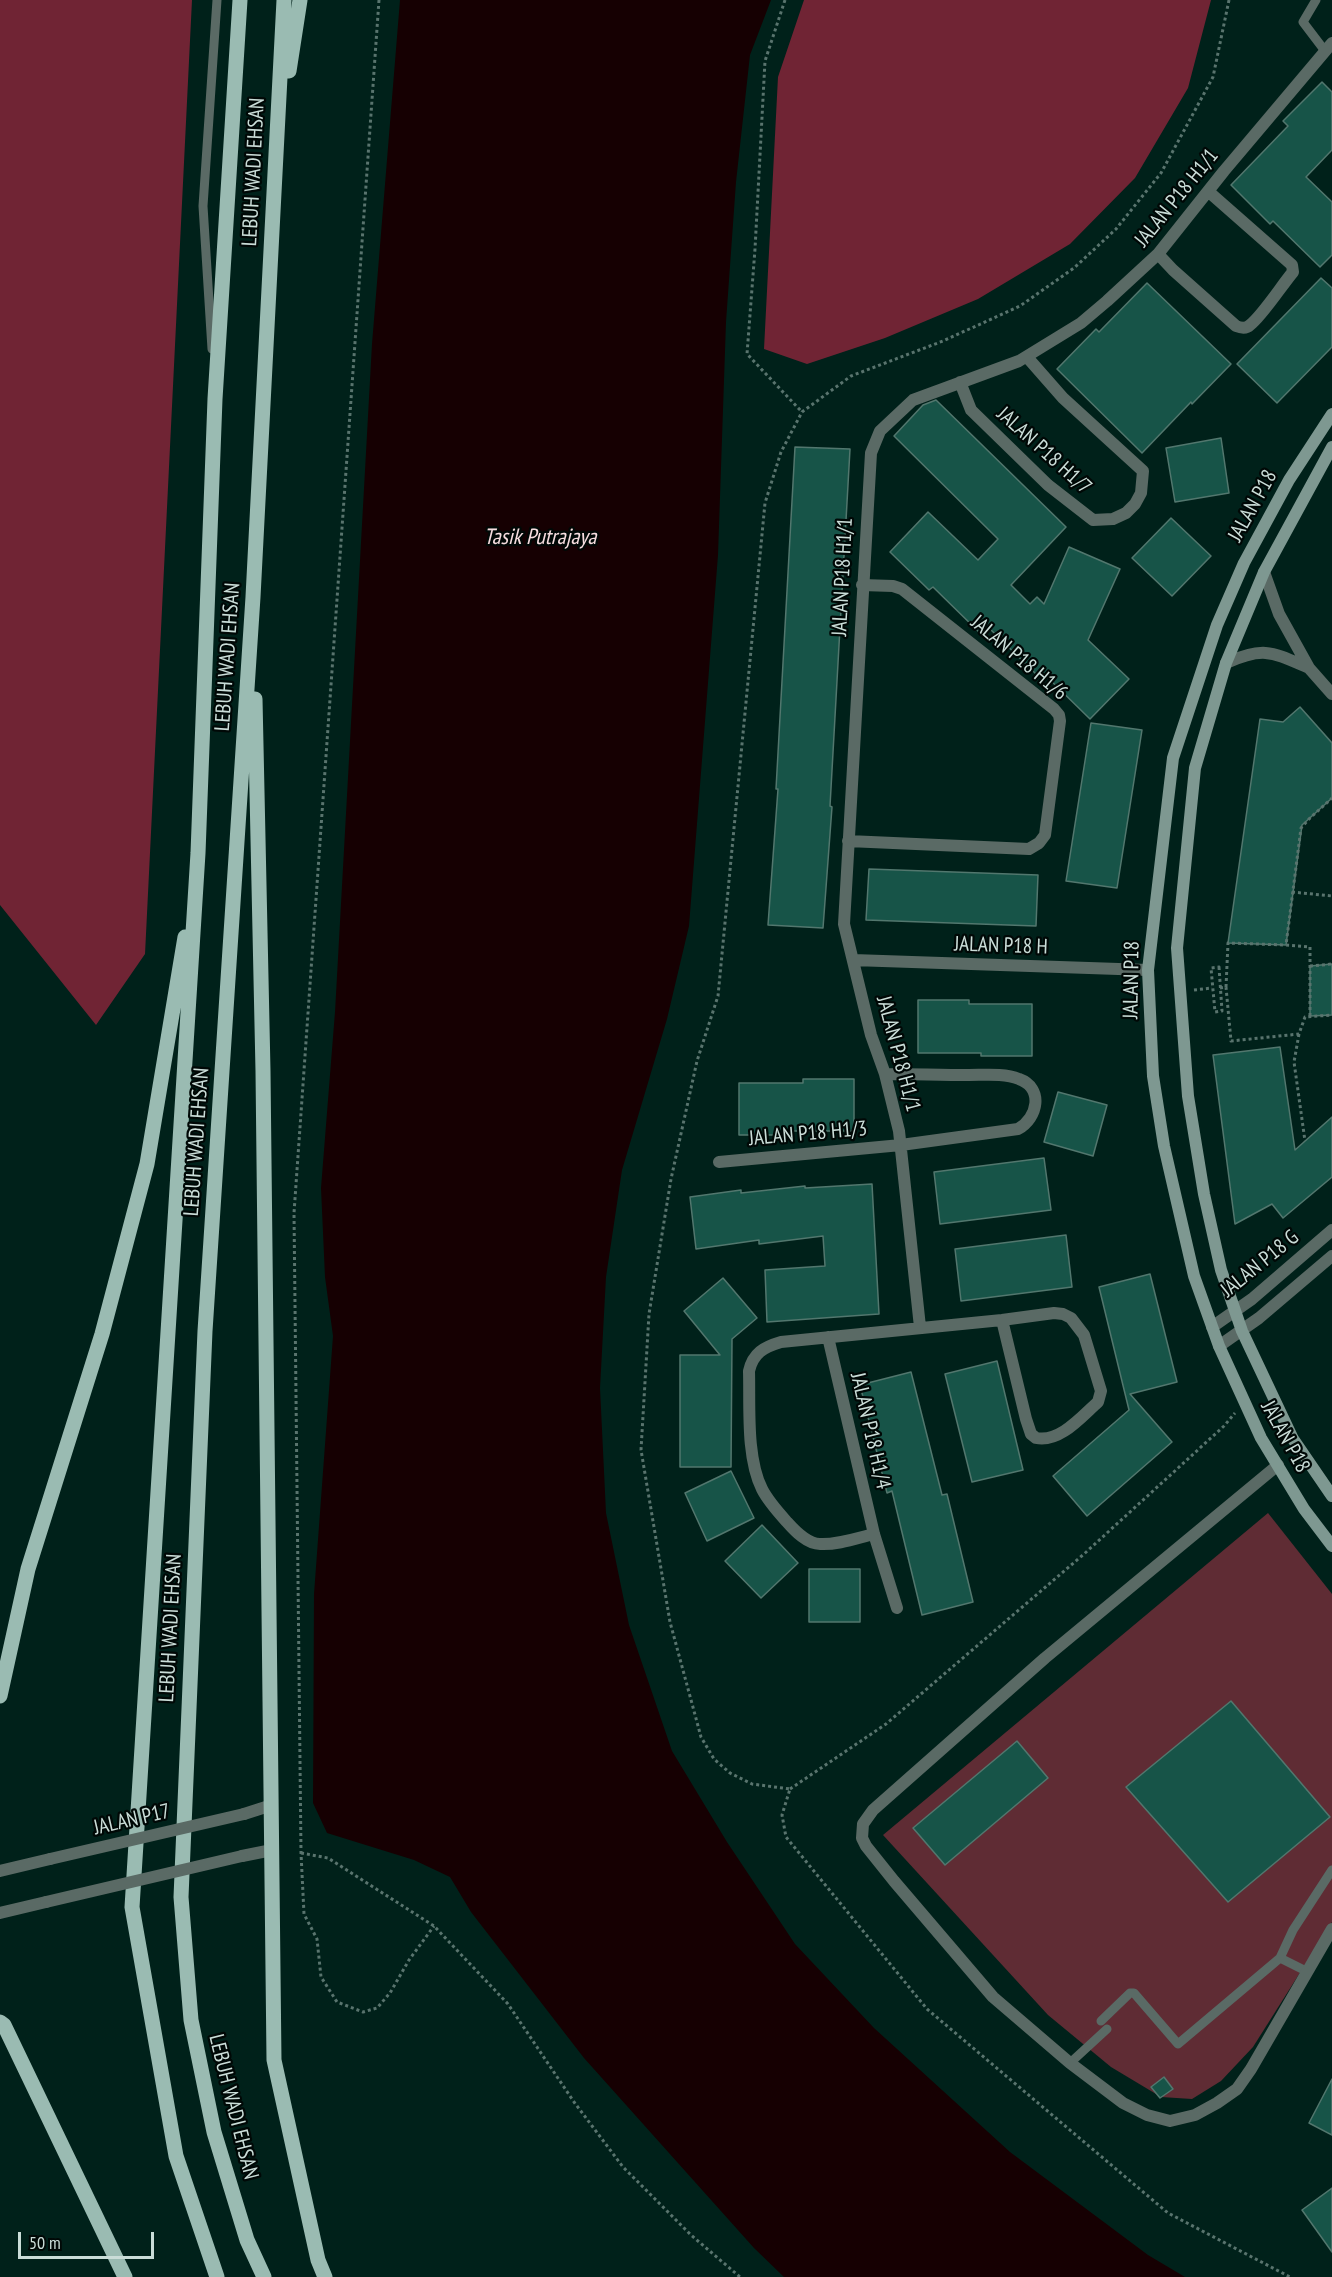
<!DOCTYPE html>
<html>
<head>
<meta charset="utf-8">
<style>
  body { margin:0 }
  #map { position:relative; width:1332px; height:2277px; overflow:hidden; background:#00211a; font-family:"PT Sans Narrow",sans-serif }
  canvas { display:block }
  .scale { position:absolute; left:18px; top:2232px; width:136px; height:27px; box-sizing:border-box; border:3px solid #caddd8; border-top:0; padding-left:8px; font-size:18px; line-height:21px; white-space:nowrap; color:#caddd8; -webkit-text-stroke:4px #000806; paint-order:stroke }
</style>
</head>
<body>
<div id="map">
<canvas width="1332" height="2277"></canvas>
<div class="scale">50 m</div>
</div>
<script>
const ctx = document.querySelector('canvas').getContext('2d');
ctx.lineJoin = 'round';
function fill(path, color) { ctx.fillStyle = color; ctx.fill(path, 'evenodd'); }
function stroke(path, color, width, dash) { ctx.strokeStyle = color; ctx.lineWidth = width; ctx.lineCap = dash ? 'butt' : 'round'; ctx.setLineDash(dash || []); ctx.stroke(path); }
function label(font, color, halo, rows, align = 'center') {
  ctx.font = font + ' "PT Sans Narrow",sans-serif'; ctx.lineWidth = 4.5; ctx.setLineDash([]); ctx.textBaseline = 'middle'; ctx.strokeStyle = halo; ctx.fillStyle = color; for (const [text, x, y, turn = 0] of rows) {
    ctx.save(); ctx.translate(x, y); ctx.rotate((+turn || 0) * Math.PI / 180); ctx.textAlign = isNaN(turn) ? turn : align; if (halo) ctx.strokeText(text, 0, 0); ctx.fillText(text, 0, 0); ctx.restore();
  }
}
fill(new Path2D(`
  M1268,1513L1332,1594V1922L1253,2047L1221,2081L1192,2099L1161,2097L1111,2067L1048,2015L883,1835Z`), '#5f2c34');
fill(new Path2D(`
  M0,0H192L145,954L96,1025L0,905Z
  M804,0H1211L1188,88L1135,178L1070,244L978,299L885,338L807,364L764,349L778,77Z`), '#702434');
fill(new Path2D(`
  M400,0H771L750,55L736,182L726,322L718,555L689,926L667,1019L622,1170L606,1277L600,1388L606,1513L629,1625L672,1751L727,1842L795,1944L874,2028L1010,2152L1148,2255L1185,2277H784L754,2248L584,2058L471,1912L450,1877L414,1860L327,1833L313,1803L314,1594L333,1336L325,1277L321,1188L335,1012L372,344Z`), '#160002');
const building = new Path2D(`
  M1322,82L1332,92V150L1306,177L1332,202V255L1320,267L1273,221L1270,224L1231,185L1288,126L1283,121Z
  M1321,278L1332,288V347L1277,403L1237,364Z
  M1147,283L1231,364L1192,404L1191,402L1142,453L1057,369L1096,329L1099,332Z
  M936,400L1066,527L1011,585L1030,604L1037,597L1044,604L1069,547L1120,569L1088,640L1129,679L1090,719L1042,672L1038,676L989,628L982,635L933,587L929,590L890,552L928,512L978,560L998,539L894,436L923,405Z
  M1221,438L1229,493L1175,502L1166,448Z
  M795,447L850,449L830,806L832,807L823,928L768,925L778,789H776Z
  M1171,518L1211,556L1172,596L1132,558Z
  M1300,707L1332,743V798L1302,825L1286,945L1228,943L1260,719L1283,722Z
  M1091,723L1142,730L1117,888L1066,881Z
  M869,869L1038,875L1036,926L866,920Z
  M1332,964V1015L1310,1016V966Z
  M918,1000H969V1004H1032V1056H981V1053H918Z
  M1280,1047L1295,1150L1332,1117V1177L1283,1218L1272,1204L1235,1224L1213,1055Z
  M803,1079H854V1131H790V1135H739V1083H803Z
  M1058,1092L1107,1105L1093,1156L1044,1142Z
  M1044,1158L1051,1210L940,1224L934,1172Z
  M872,1184L879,1314L767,1322L765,1270L825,1266L823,1236L759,1244V1240L696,1249L690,1197L741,1190V1193L805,1186V1188Z
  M1066,1235L1072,1287L961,1301L955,1249Z
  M1150,1274L1177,1382L1130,1394L1172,1442L1087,1516L1053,1476L1129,1410L1099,1287Z
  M723,1278L757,1318L732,1339L731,1467H680V1355H720L684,1311Z
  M997,1361L1023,1470L972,1482L945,1374Z
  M911,1372L942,1495L947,1494L973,1602L922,1615L892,1491L887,1493L860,1385Z
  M731,1471L754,1518L707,1541L685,1493Z
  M762,1525L798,1563L761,1598L725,1561Z
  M809,1569H860V1622H809Z
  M1231,1701L1330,1817L1228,1902L1126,1787Z
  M1017,1741L1048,1778L945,1865L913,1828Z
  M1164,2077L1173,2089L1160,2098L1151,2087Z
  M1332,2079V2135L1309,2123Z
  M1332,2188V2252L1302,2210Z`);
fill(building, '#175448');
stroke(building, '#52776e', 1.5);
stroke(new Path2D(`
  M379,0L294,1213L301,1853L304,1914L317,1939L321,1977L337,2002L363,2012L377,2008L390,1993L409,1960L434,1926
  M785,0L765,61L755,249L747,354L802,412
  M1229,0L1213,77L1161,173L1116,229L1074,268L1020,306L943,341L851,376L802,412L781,452L765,503L718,996L697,1061L671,1179L649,1314L641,1450L670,1622L701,1737L714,1759L730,1773L752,1784L790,1789L782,1815L786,1837L927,2009L1168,2213L1290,2277
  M1292,892L1332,896
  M1310,966L1332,964
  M1219,967L1222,1011L1215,1012L1211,968Z
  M1226,987L1228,943L1286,945
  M1220,988L1226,987L1231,1041L1299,1034L1305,1017L1332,1015
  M1194,990L1212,988
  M1310,1016V947L1286,945L1301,828L1310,818L1332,798
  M1299,1034L1294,1062L1305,1141
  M790,1789L886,1724L1084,1554L1224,1426L1235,1413
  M301,1853L328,1858L434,1926L508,2004L574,2102L623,2167L691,2235L740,2277`), '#59746e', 3, [3, 3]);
stroke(new Path2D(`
  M1316,0L1303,22L1325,51
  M212,349L203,206L217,0
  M1280,1958L1306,1971
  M1101,2021L1130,1993H1134L1178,2044L1280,1958L1293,1930L1332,1870
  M1070,2063L1107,2029`), '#5a6a65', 9);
stroke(new Path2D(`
  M1158,254L1173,270L1236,326C1241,328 1246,329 1250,325C1262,316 1282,285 1293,272L1292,265L1209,192
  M960,382L971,410L1048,485L1093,520L1113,519L1126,513L1135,504L1141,493L1143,471L1063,398L1027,357
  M1264,572L1279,614L1309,668L1332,694
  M1226,663C1264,646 1272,652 1309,668
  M848,841L1029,849L1039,843L1045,835L1060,721L1059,715L1054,709L902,589L893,586L862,585
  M853,960L1148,970
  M719,1162L901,1145L1018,1129C1038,1118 1044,1088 1019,1079C1004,1073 985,1075 969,1075C941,1075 913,1074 885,1074
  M920,1327L899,1131L885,1074L871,1035L844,924L871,453L880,431L913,400L1019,361L1081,323L1107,301L1158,254L1224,171L1332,43
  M1212,1327L1252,1299L1332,1230
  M828,1337L874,1534L897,1608
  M1219,1346L1259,1318L1332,1256
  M1278,1465L1045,1658L873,1810L863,1824L862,1838L866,1846L894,1881L993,1997L1070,2063L1123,2103L1147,2115L1170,2121L1195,2115L1217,2103L1237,2089L1251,2069L1332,1929
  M874,1534C857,1538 838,1545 820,1544C807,1544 795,1531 787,1522C778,1512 768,1501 762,1489C746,1457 750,1406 749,1371C753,1353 764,1347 781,1342L1002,1320L1054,1313L1063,1314L1071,1318L1084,1335L1101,1391L1098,1402C1082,1416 1060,1443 1036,1438L1031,1434L1026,1419L1002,1320
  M244,1814L272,1805
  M242,1856L272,1850
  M0,1871L50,1859
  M0,1913L46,1902`), '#5a6a65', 12);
stroke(new Path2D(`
  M1332,414L1289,480L1244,563L1217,625L1173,758L1148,970L1153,1076L1164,1146L1194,1276L1219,1346L1261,1438L1304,1509L1332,1546
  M1332,447L1264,572L1226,663L1195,768L1177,948L1188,1096L1204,1194L1221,1270L1242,1331L1293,1439L1332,1496`), '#7e9891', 12);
stroke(new Path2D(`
  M289,71L300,0
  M255,699L263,1071L274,2060L318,2260L325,2277
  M0,1696L28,1569L102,1334L147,1164L185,937
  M0,2022L4,2025L125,2277
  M217,2277L176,2156L132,1907L198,853L215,399L240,0
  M264,2277L247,2240L214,2132L191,2020L181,1897L205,1331L253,597L284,0`), '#9abbb2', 15);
stroke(new Path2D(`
  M50,1859L244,1814
  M46,1902L242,1856`), '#5a6a65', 12);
label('21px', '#caddd8', '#000806', [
  ["LEBUH WADI EHSAN",254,172,-87],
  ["JALAN P18 H1/1",1177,198,-51],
  ["JALAN P18 H1/7",1044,451,42],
  ["JALAN P18",1253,506,-61],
  ["JALAN P18 H1/1",843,577,-87],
  ["LEBUH WADI EHSAN",228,657,-86],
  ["JALAN P18 H1/6",1019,658,40],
  ["JALAN P18 H",1001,946,2],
  ["JALAN P18",1132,980,-89],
  ["JALAN P18 H1/1",898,1054,75],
  ["JALAN P18 H1/3",808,1134,-5],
  ["LEBUH WADI EHSAN",197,1142,-86],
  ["JALAN P18 G",1260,1264,-39],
  ["JALAN P18 H1/4",870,1431,77],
  ["JALAN P18",1285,1437,61],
  ["LEBUH WADI EHSAN",171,1628,-87],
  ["JALAN P17",132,1820,-13],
  ["LEBUH WADI EHSAN",233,2107,76]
]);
label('italic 22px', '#f6dddf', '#000806', [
  ["Tasik Putrajaya",540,538]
]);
</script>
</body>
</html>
